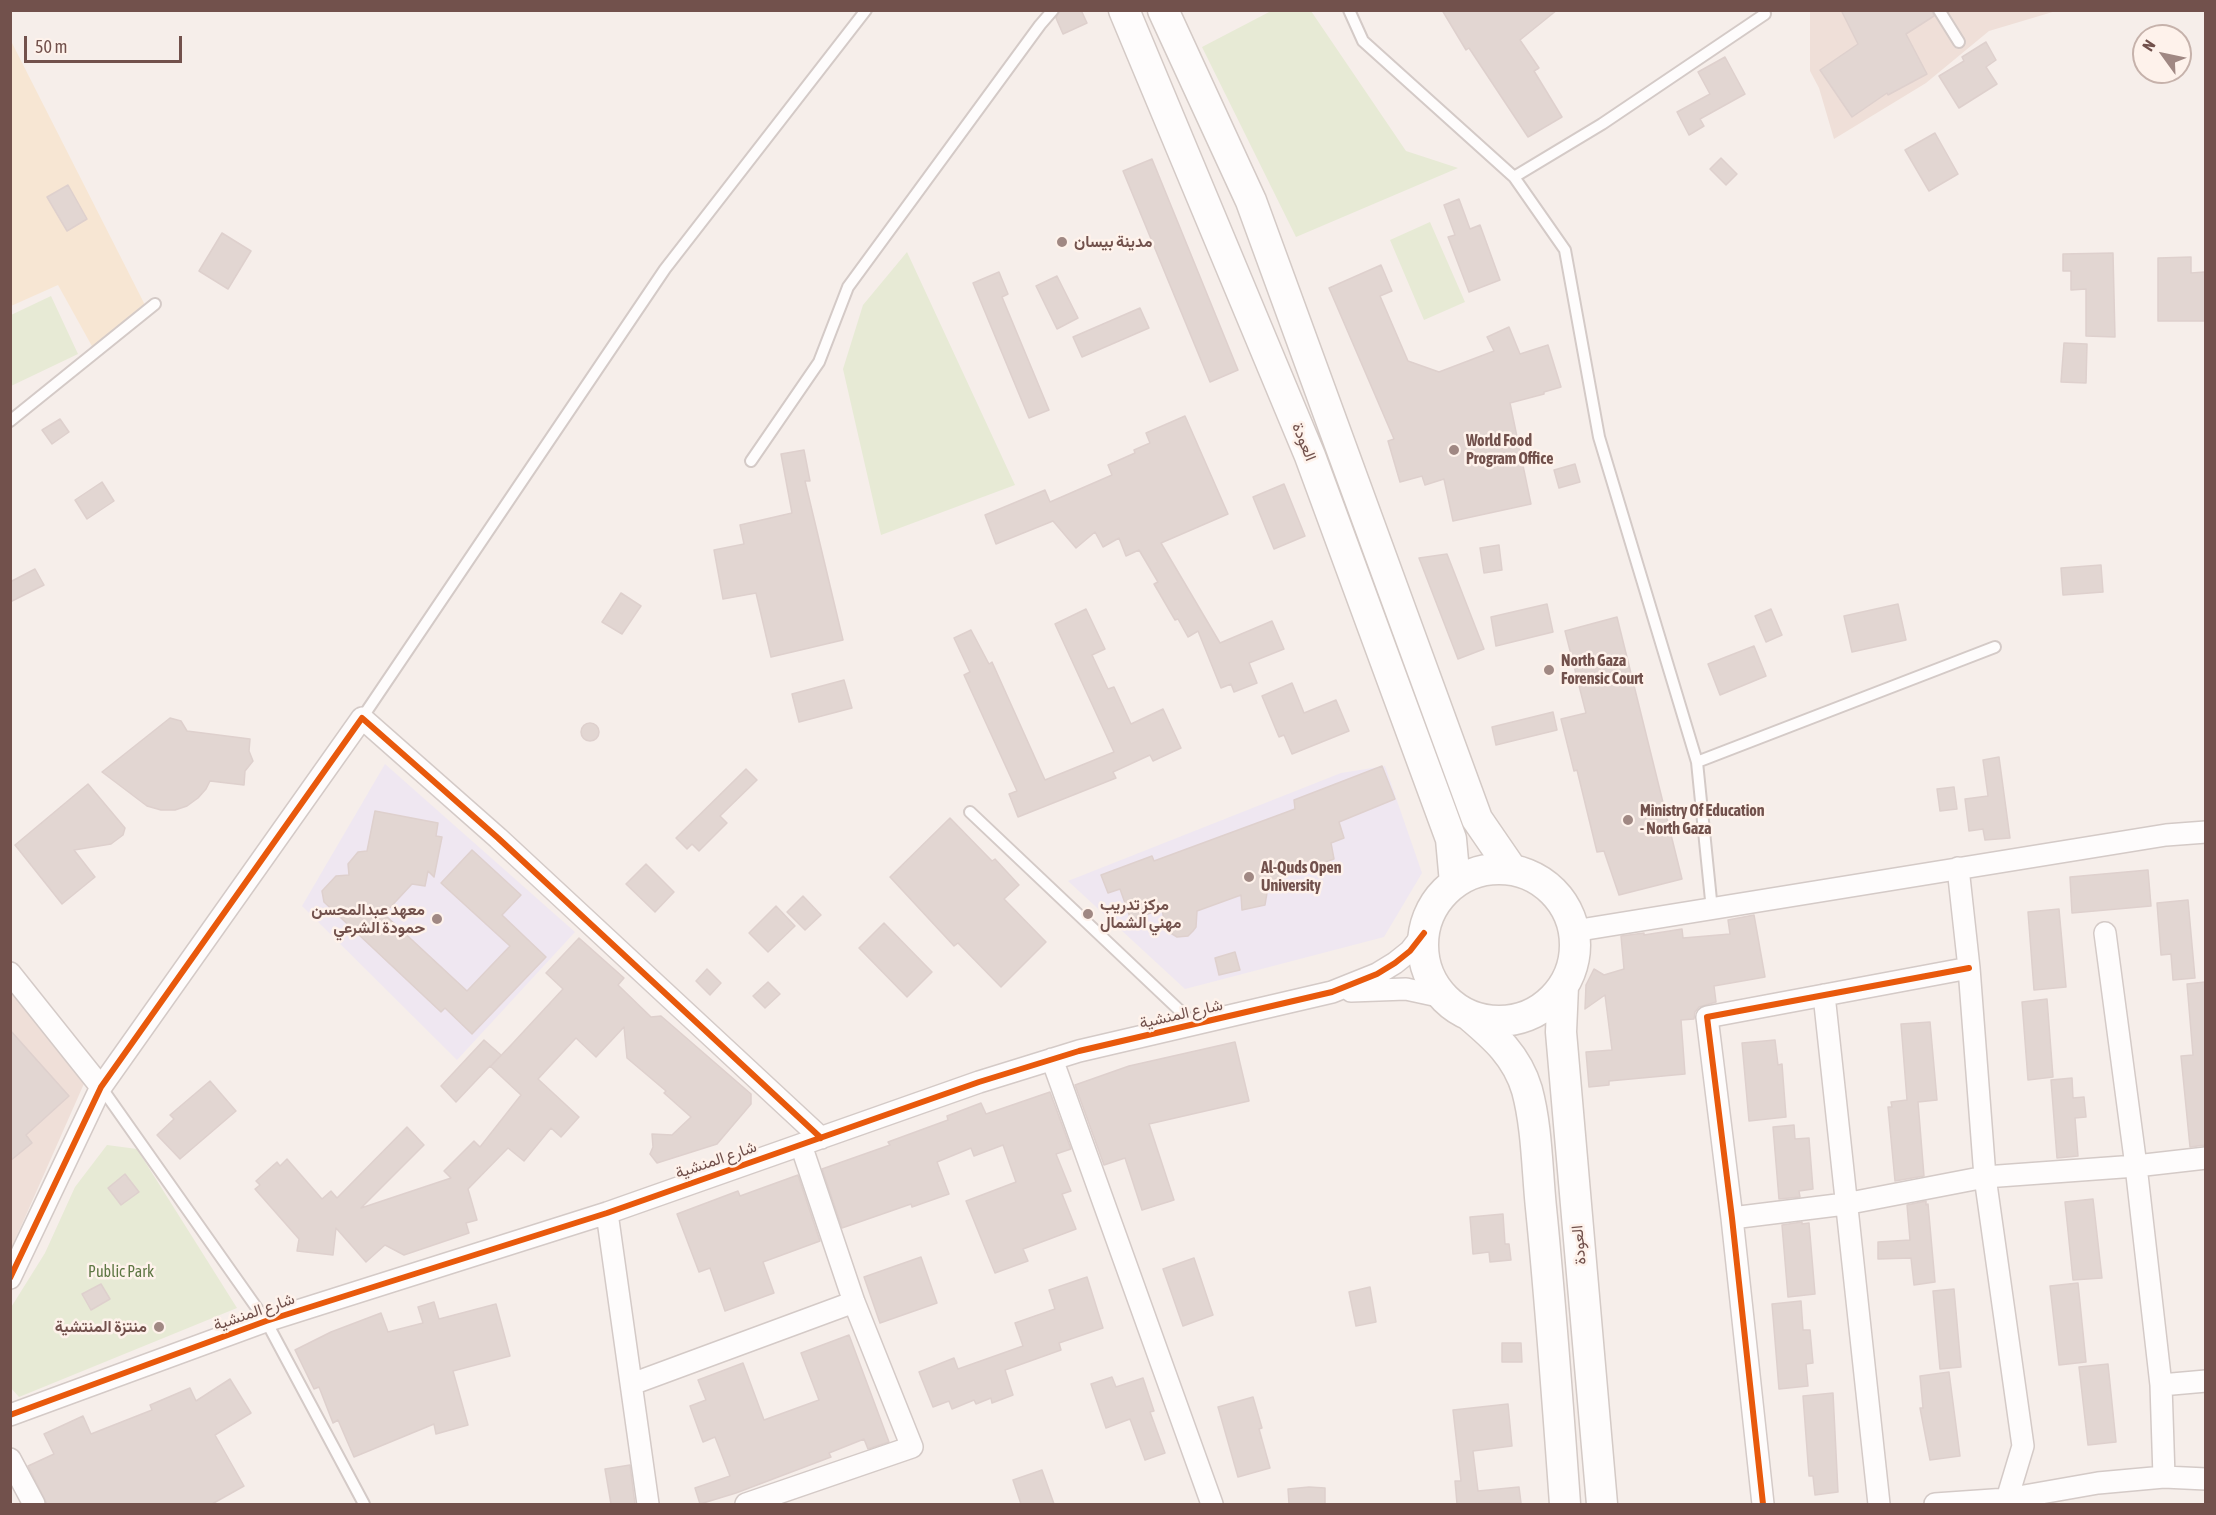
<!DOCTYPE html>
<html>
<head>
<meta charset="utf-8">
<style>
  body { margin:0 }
  #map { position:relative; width:2216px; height:1515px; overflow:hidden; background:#f6eeea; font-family:"Asap Condensed",sans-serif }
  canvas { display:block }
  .frame { position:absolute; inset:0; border:12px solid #72514c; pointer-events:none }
  .north { position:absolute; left:2132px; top:24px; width:60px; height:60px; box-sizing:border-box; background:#fef2eb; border:2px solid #c6b2ab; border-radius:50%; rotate:303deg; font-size:16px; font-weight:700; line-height:24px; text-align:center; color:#72514c }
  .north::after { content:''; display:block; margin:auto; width:21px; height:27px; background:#a08883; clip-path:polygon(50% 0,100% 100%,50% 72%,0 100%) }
  .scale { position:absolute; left:24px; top:36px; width:158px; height:27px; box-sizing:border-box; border:3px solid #72514c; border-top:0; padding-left:8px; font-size:18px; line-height:21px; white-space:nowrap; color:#72514c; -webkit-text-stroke:4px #fef2eb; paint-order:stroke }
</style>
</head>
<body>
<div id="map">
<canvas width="2216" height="1515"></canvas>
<div class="frame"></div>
<div class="north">N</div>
<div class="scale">50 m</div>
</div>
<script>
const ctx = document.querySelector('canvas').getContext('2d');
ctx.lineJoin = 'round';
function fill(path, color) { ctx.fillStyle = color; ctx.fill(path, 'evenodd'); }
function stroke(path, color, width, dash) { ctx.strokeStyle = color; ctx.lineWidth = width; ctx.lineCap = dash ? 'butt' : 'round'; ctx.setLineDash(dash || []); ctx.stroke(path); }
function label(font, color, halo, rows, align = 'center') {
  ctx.font = font + ' "Asap Condensed",Vazirmatn,sans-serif'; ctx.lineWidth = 5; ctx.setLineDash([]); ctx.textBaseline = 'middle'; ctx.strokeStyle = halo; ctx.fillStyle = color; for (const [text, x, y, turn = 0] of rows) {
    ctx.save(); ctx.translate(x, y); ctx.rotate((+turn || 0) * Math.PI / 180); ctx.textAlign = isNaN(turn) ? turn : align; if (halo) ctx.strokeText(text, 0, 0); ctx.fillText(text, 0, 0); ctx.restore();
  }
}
fill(new Path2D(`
  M1810,11H2056L1989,31L1926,83L1834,139L1819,88L1810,71Z
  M11,984L90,1070L11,1249Z`), '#efdfd8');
fill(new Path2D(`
  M385,764L575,932L457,1060L302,906Z
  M1385,766L1422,873L1384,937L1185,989L1068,881L1341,773Z`), '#efe7f1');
fill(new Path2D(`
  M1273,10L1311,11L1406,151L1458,168L1296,237L1202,47Z
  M1430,222L1465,302L1424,320L1390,240Z
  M907,252L1015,485L881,535L843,369L863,305Z
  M51,296L78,354L11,386V315Z
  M107,1145L137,1149L237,1308L19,1397L11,1388L10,1309L45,1253L75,1187Z`), '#e7ead5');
fill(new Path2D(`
  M10,39L145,305L93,348L58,285L11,306Z`), '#f7e6d3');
const building = new Path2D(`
  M1060,10H1081L1087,23L1063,34L1056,18Z
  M1442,10H1557L1520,40L1539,68L1534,71L1562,117L1528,137L1469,48L1466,50Z
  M1841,10H1932L1934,16L1906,34L1927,74L1888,95L1887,93L1852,117L1820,70L1858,44Z
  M1986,42L1996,60L1986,67L1997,84L1959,108L1939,76L1964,61L1962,57Z
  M1725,57L1745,94L1700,119L1704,126L1689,135L1677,112L1710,94L1698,72Z
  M1935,133L1958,174L1929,191L1905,150Z
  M1721,158L1737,174L1726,185L1710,169Z
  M1152,159L1238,370L1210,382L1123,171Z
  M68,185L87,219L67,231L47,197Z
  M1459,199L1470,229L1480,225L1500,280L1469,292L1448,237L1455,235L1444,205Z
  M222,233L251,251L228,289L199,271Z
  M2113,253L2115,337L2086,336V289L2071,290V271H2063V254Z
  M2191,257V273L2205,272V321H2158V258Z
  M1381,265L1392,291L1380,296L1408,361L1439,372L1494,351L1487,337L1509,327L1520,354L1548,345L1561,387L1544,392V394L1510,403L1531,504L1453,521L1444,479L1425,485L1422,476L1400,482L1388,441L1394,439L1329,288Z
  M999,272L1008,294L1002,297L1049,410L1029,418L973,283Z
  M1057,276L1078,318L1057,329L1036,286Z
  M1140,308L1149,328L1082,357L1073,337Z
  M2064,343L2087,344L2086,383L2061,382Z
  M1185,416L1228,514L1161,543L1220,643L1272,621L1284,649L1249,663L1257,683L1234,692L1231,684L1221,688L1198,631L1188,637L1178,619L1175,620L1154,584L1158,582L1139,550L1126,556L1119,538L1103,547L1095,532L1076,548L1053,521L996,544L985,515L1045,490L1050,502L1112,475L1108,465L1135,453L1134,450L1150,443L1146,433Z
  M60,419L69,432L52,444L42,430Z
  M804,450L810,481H805L843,640L771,657L756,593L723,599L714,550L744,544L740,525L792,513L781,454Z
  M1575,464L1580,482L1559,488L1554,470Z
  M102,482L114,501L87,519L75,500Z
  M1284,484L1305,536L1274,549L1253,497Z
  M1499,545L1502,570L1484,573L1480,548Z
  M1447,554L1484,649L1458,659L1419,558Z
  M2101,565L2103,592L2063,595L2061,568Z
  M35,569L44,585L10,602V582Z
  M621,593L641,606L622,634L602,622Z
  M1547,604L1553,632L1496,646L1491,617Z
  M1898,604L1906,640L1852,652L1844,616Z
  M1086,609L1105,649L1092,655L1108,689L1114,687L1131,724L1163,709L1181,748L1153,761L1150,755L1113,772L1116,778L1018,817L1009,794L1017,791L964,675L970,672L954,638L971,630L989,664L992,662L1045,780L1114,752L1055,624Z
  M1771,609L1782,635L1766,642L1755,616Z
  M1617,617L1682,879L1619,895L1604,851L1597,852L1577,770L1574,771L1561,719L1586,713L1565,631Z
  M1754,646L1766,676L1720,695L1708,664Z
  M844,680L852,708L799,722L792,694Z
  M1292,683L1304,713L1336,700L1349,731L1292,754L1284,735L1279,737L1262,696Z
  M1553,712L1557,730L1496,745L1492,727Z
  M170,718L181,721L187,731L250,739L249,751L253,761L245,771L244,785L210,781L206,789L198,798L187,806L175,810H161L147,806L102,772Z
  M581 732a9 9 0 1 1 18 0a9 9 0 1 1-18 0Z
  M1999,757L2010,838L1985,840L1983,829L1969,831L1965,799L1988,796L1983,760Z
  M1382,766L1395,799L1339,822L1344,838L1331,843L1334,859L1269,881L1265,905L1242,910L1241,895L1197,911L1196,927L1193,931L1188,936L1177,937L1169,932L1165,927L1162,909L1131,920L1120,889L1108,893L1101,875L1152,856L1154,861L1295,809L1294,800Z
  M746,769L757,780L720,816L727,823L699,851L692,844L687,849L676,838Z
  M88,784L125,828L123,835L111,844L74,850L95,877L62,904L15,845Z
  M1954,787L1957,809L1940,811L1937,789Z
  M375,811L438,823L436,836L442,837L434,877L428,871L425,886L412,884L384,914L467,991L510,946L441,883L472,850L521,895L502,915L546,957L472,1034L445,1008L441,1012L324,902L322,891L336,876L349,875L348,864L358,852L367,851Z
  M950,818L992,861L995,859L1019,885L1004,899L1046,942L1001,987L958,943L954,946L890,877Z
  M646,864L674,892L655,912L626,884Z
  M2148,870L2151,906L2072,913L2070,877Z
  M803,896L821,915L805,930L787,912Z
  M2188,900L2195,978L2173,980L2171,954L2161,955L2157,903Z
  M776,906L795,926L768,952L749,933Z
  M2059,909L2066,987L2034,990L2028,912Z
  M1754,915L1765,977L1714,986L1716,1002L1699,1007L1695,1012L1694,1019L1681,1020L1685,1074L1609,1081V1085L1589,1087L1586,1052L1612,1050L1605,995L1585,1009L1586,985L1594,969L1604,975L1624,969L1621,936L1644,933V935L1682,929L1683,938L1730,934L1728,920Z
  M884,923L932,972L907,997L859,948Z
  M579,938L624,978L618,985L651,1017L661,1016L751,1094V1104L717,1144L657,1163L650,1154L653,1147L652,1134L672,1135L691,1117L664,1093L666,1091L627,1058L624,1027L596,1057L576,1038L538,1079L579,1117L561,1137L551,1128L524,1161L508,1148L468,1189L477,1220L466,1223L469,1233L404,1255L385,1245L366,1262L336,1228L333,1255L297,1251L299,1239L255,1189L260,1185L256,1181L277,1162L280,1166L287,1159L322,1199L331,1191L337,1198L407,1127L424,1145L361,1208L451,1178L444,1171L474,1141L480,1147L521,1095L490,1066L456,1102L441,1086L484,1040L501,1055L491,1066L512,1044L563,989L546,973Z
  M1235,952L1240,970L1219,975L1215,958Z
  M707,969L721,983L710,995L696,981Z
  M768,982L780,994L765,1008L753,996Z
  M2205,982V1145L2190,1147L2181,1056L2193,1055L2187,984Z
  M2047,999L2053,1077L2028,1080L2022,1002Z
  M1930,1022L1937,1100L1918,1102L1924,1176L1895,1181L1888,1107H1892L1891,1102L1907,1100L1901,1024Z
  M10,1030L69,1096L26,1135L32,1143L10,1161Z
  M1775,1040L1778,1065L1782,1064L1786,1117L1749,1121L1742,1043Z
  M1235,1042L1249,1101L1149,1124L1174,1200L1142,1210L1125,1158L1104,1165L1075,1085L1129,1066Z
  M2072,1078L2073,1098L2084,1097L2086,1117L2075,1118L2078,1156L2057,1158L2051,1080Z
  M210,1081L236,1111L180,1159L157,1135L174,1119L170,1115Z
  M1050,1092L1071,1149L1056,1154L1071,1191L1062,1194L1076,1229L1023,1249L1028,1261L995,1273L966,1201L1016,1182L1003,1145L974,1156L971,1148L937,1162L949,1194L912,1207L911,1204L842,1228L822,1169L890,1145L888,1142L948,1120L947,1116L981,1103L986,1114Z
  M1794,1125L1795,1139L1809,1138L1813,1189L1799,1191L1800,1197L1779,1199L1773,1127Z
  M125,1174L139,1192L121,1205L108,1188Z
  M798,1175L820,1241L763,1262L774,1293L725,1311L710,1268L699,1272L677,1214L738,1191L740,1196Z
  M2093,1199L2102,1278L2073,1280L2065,1202Z
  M1926,1201V1205L1928,1204L1935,1282L1914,1285L1911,1258L1878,1259V1242L1910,1240L1907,1205Z
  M1503,1214L1505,1244H1509L1511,1260L1490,1262L1489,1252L1473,1254L1470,1217Z
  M1802,1222V1224L1809,1223L1815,1294L1788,1297L1782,1225Z
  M921,1257L937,1303L880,1323L864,1277Z
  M1194,1258L1213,1315L1183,1326L1163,1269Z
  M1087,1277L1103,1328L1059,1343L1061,1350L1005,1370L1013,1395L992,1403L991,1398L976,1404L974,1400L952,1409L949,1401L933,1407L919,1372L954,1358L958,1369L1023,1346L1015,1323L1055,1309L1049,1290Z
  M2078,1283L2086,1362L2059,1365L2050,1286Z
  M101,1284L110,1299L91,1310L82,1294Z
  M1370,1287L1376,1322L1356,1326L1349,1292Z
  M1954,1289L1961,1367L1940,1369L1933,1291Z
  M1801,1301L1803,1330H1810L1813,1363L1806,1364L1808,1386L1779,1389L1772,1304Z
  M434,1302L439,1319L496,1304L510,1356L453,1371L468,1425L436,1434L434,1424L354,1457L338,1420L333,1423L319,1387L314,1389L295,1350L331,1332L381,1313L388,1332L423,1323L418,1307Z
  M849,1335L889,1442L868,1449L864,1439L829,1453L831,1457L736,1493L700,1504L695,1488L730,1476L715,1437L703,1442L690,1406L706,1400L698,1380L743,1363L764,1420L819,1400L801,1353Z
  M1502,1343H1521L1522,1362H1502Z
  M2108,1364L2116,1442L2088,1445L2079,1367Z
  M1949,1372L1960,1456L1930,1460L1920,1408H1923L1920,1376Z
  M1112,1377L1116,1387L1143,1378L1154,1411L1150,1412L1165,1453L1145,1460L1130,1419L1106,1428L1091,1384Z
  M230,1379L251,1413L215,1435L244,1486L212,1504H47L28,1466L54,1454L44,1434L83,1416L91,1434L152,1410L150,1405L190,1388L196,1401Z
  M1833,1393L1838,1492L1815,1495L1813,1476H1809L1803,1396Z
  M1253,1397L1262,1428L1259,1429L1270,1468L1238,1477L1218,1407Z
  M1508,1404L1512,1446L1473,1451L1478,1491L1519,1487L1521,1503L1457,1504L1455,1481H1461L1453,1410Z
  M630,1465L635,1504H611L605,1469Z
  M1042,1470L1054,1504H1021L1013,1480Z
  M1309,1487L1325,1488V1504H1289L1288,1489Z`);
fill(building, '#e2d6d2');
stroke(building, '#ded0cd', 1.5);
const lane = new Path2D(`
  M1349,10L1363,41L1514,177L1565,250L1599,437L1697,762L1712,910
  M1939,10L1959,42
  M1514,177L1602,124L1765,14
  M10,421L155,304
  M751,461L819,362L848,287L1040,25L1053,10
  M362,718L665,269L866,10
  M1697,762L1995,647
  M970,812L1194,1024
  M101,1087L266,1321L364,1504`);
const street = new Path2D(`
  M1958,868L1969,968L1985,1177L2023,1446L2007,1499L2008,1504
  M1574,931L2166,835L2206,832
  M2105,933L2136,1166L2161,1385L2164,1477
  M10,973L101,1087
  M1351,991L1406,989L1443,997
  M1824,995L1879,1504
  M1052,1059L1212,1504
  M607,1213L648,1504
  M1732,1218L1845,1204L1985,1177L2136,1166L2206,1158
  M10,1278L101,1087L362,718L498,838L821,1138
  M632,1384L854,1302
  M2161,1385L2206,1381
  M10,1415L266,1321L607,1213L979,1082L1079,1051L1332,992L1377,974L1395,963L1410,951L1424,933
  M10,1459L34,1504
  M746,1504L912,1447L854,1302L801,1145
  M1763,1504L1732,1218L1707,1017L1969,968
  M1935,1504L2007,1499L2098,1483L2164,1477L2206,1479`);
const secondary = new Path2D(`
  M1124,10L1310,456L1451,839L1455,883
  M1163,10L1251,201L1477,819L1512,870
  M1423 945a76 76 0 1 1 152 0a76 76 0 1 1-152 0Z
  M1563,986L1561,1032L1602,1504
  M1469,1015C1495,1037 1517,1056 1527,1090C1537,1127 1537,1169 1541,1208C1551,1307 1558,1406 1565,1504`);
stroke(lane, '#d4cac7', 14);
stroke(street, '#d4cac7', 24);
stroke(secondary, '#d4cac6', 33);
stroke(lane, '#fefcfc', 10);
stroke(street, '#fefcfc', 21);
stroke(secondary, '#fefcfc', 30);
stroke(new Path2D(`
  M10,1278L101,1087L362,718L498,838L821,1138
  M10,1415L266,1321L607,1213L979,1082L1079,1051L1332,992L1377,974L1395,963L1410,951L1424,933
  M1763,1504L1732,1218L1707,1017L1969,968`), '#e8590c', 6);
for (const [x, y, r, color] of [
  [1062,242,6,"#a08883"],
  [1454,450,6,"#a08883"],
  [1549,670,6,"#a08883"],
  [1628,820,6,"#a08883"],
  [1249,877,6,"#a08883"],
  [1088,914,6,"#a08883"],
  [437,919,6,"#a08883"],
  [159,1327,6,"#a08883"]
]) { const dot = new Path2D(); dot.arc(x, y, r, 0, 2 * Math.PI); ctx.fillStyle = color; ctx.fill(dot); stroke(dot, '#fef2eb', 2); }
label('bold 16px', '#72514c', '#fef2eb', [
  ["مدينة بيسان",1074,242],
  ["World Food",1466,441],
  ["Program Office",1466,459],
  ["North Gaza",1561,661],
  ["Forensic Court",1561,679],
  ["Ministry Of Education",1640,811],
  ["- North Gaza",1640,829],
  ["Al-Quds Open",1261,868],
  ["University",1261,886],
  ["مركز تدريب",1100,905],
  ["مهني الشمال",1100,923],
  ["معهد عبدالمحسن",425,910,"right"],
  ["حمودة الشرعي",425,928,"right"],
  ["منتزة المنتشية",147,1327,"right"]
], 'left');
label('16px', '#72514c', '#fef2eb', [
  ["العودة",1304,442,68],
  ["شارع المنشية",1181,1014,-13],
  ["شارع المنشية",716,1160,-19],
  ["العودة",1579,1245,-95],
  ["شارع المنشية",254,1312,-19]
]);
label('16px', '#5e7744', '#fef2eb', [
  ["Public Park",121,1272]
]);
</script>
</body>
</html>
